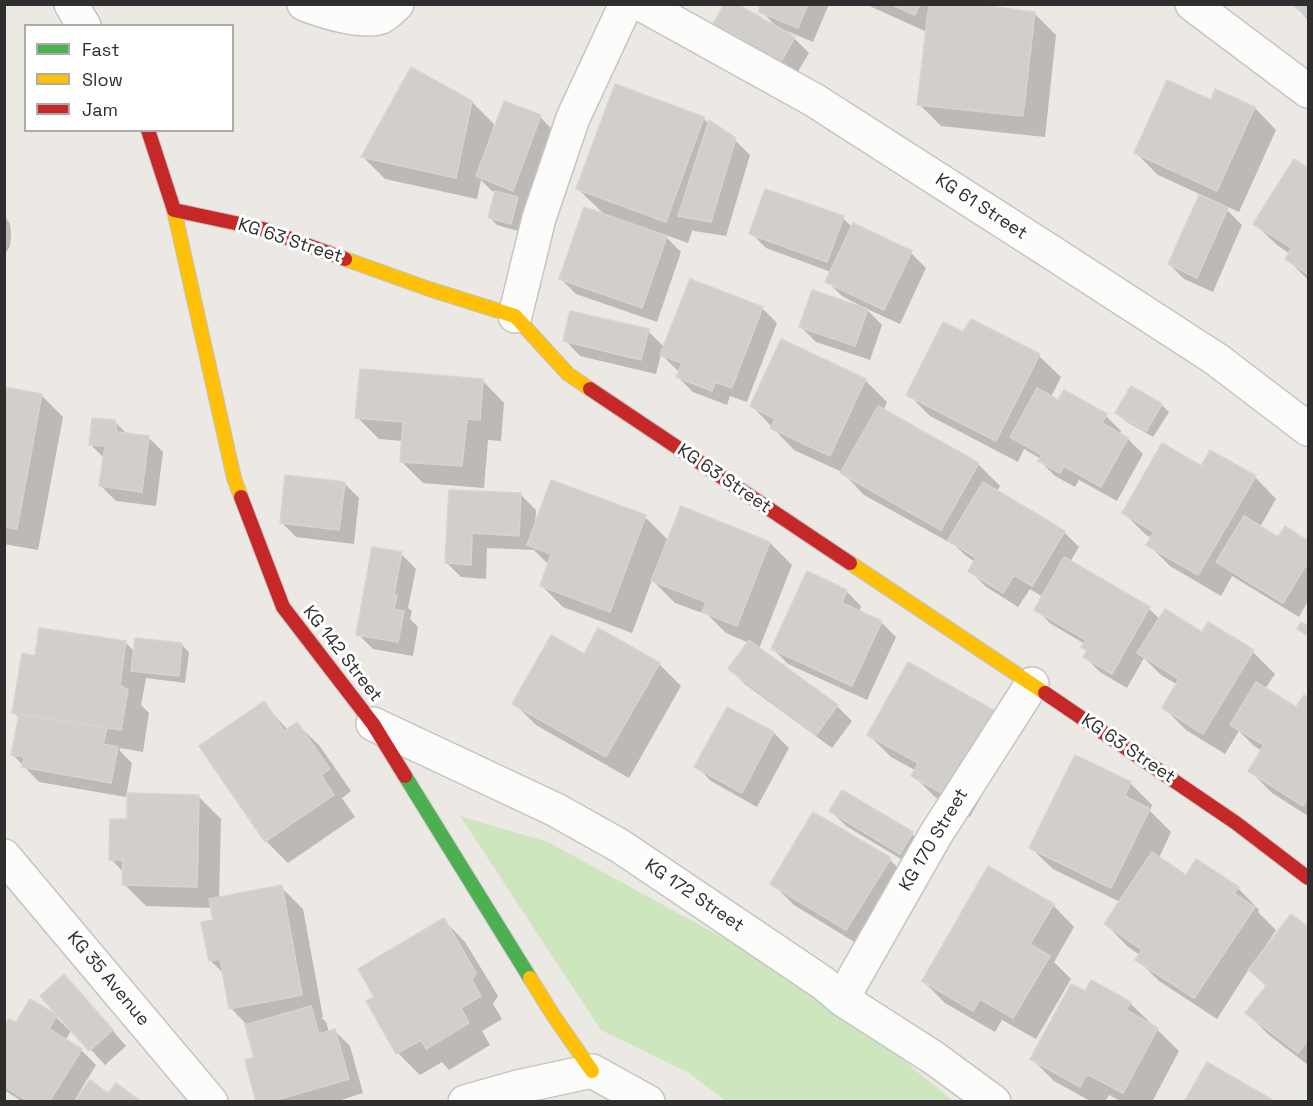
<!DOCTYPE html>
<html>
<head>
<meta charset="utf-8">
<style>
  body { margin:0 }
  #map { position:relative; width:1313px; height:1106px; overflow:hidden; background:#ece8e4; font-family:"Space Grotesk",sans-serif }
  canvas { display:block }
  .frame { position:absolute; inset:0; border:6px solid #2e2e2e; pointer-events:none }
  .legend { position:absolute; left:24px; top:24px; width:210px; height:108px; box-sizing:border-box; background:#fff; border:2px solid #ababab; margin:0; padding:8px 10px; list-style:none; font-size:18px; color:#2e2e2e }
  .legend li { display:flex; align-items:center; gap:12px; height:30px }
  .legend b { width:30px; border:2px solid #ababab }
</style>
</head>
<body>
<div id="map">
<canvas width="1313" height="1106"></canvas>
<div class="frame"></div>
<ul class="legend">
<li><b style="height:8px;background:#4caf50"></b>Fast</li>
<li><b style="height:8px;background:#ffc107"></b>Slow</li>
<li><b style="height:8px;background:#c62828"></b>Jam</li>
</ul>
</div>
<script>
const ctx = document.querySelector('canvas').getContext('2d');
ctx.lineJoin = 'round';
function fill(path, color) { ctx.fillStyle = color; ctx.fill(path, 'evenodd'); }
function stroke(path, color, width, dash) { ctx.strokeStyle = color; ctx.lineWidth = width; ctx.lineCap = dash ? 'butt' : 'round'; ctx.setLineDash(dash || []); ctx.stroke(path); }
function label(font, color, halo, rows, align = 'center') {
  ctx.font = font + ' "Space Grotesk",sans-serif'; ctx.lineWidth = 6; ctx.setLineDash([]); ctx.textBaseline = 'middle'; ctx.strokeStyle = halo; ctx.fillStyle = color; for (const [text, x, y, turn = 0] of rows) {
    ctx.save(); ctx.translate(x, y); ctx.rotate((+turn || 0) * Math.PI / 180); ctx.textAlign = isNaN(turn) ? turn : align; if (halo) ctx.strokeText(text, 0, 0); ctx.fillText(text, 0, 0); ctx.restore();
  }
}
fill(new Path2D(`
  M460,816L548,842L817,989L953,1101H726L689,1073L601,1030Z`), '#cee6be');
fill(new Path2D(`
  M761,4H829L813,42L782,29L781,31L794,38L809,53L796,75L730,39L715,24L777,27L761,11Z
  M865,4H957L1034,13L1056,35L1045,137L941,126L919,104L927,32Z
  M1293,4H1308V20Z
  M1216,91L1255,108L1276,130L1239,212L1158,175L1136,153L1212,102Z
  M472,102L494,124L492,133H494L505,103L540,117L555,132L528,205L525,204L518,231L497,225L490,218L496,192L492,191L481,180L477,199L385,179L363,157Z
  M703,118L709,124L735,140L750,155L726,236L694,231L693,229L688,243L663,234L681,252L657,322L576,294L561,279L605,215L578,189Z
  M1294,161L1308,170V280L1287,259L1290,254L1277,245L1255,224Z
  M1200,197L1227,210L1242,225L1213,292L1184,279L1169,264Z
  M4,215L10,224L11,235L10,246L4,256Z
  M843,218L852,227L853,225L911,253L926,268L900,324L865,308L882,325L870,360L816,342L801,327L860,308L861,306L842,296L827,281L831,272L766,248L751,233Z
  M762,308L777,323L747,402L730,396L727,405L693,392L678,377L680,371L677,370L661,354L656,374L580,356L565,340L648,331L665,348Z
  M964,334L1039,356L1061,377L1051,397L1059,402L1064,392L1106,416L1121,431L1120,435L1128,439L1143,454L1117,501L1079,480L1075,487L1055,476L1040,461L1041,459L1024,449L1018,462L930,416L908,394Z
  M865,380L887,402L883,411L978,464L1000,486L997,492L1064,532L1079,547L1070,562L1149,609L1160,619L1253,652L1275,674L1265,689L1297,709L1304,697L1308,700V816L1272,793L1250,771L1262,751L1254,746L1239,731L1225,754L1186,730L1164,708L1178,685L1161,675L1144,658L1127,688L1100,672L1085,657L1088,652L1083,647L1085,644L1051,624L1036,609L1043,597L1030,589L1018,607L985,586L970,571L975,562L965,555L956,546L864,495L842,472L794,450L752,406Z
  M483,381L504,403L501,441L488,440L484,488L423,483L401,461L403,441L379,439L357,417Z
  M1131,388L1162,405L1169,412L1153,437L1124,420L1117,413Z
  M4,389L41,395L63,417L38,550L4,544Z
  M115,422L128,435L148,437L163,452L156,506L116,501L101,486L104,458L90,444Z
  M1202,468L1255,477L1276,499L1260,527L1279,539L1285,528L1308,543V601L1299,617L1232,576L1221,596L1170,566L1148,544L1152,538L1146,535L1124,513Z
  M344,483L359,498L354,544L296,537L281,522Z
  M450,491L521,495L536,510L535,525L645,517L669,541L770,543L792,565L759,649L837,706L852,721L832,748L745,684L730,669L749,643L726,633L708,615L675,603L652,580L632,633L563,607L542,586L549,565L534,550L487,548L486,579L461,577L446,562Z
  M401,554L416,569L408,608L412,611L410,619L418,627L413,656L373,649L358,634Z
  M846,591L861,606L859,612L881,622L896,637L867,700L788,664L773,649Z
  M126,643L135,652L182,645L189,652L185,683L146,678L141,705L149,713L143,752L120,748V751L132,763L126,797L39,782L13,755L19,718L14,712L36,658Z
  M585,656L659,664L681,686L629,778L536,725L514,703Z
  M263,703L288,730L297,724L319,745L351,791L342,798L355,817L288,863L266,841L201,746Z
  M728,709L774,733L789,748L757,807L711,781L696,766Z
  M994,712L1016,734L970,817L935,797L913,775L915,770L891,757L869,735Z
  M1075,757L1131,784L1152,805L1150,811L1171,832L1159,858L1186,877L1238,888L1259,910L1258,912L1276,930L1264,948L1266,949L1292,916L1308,929V1065L1269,1035L1247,1013L1267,987L1249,969L1217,1019L1159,981L1137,959L1140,955L1127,946L1106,924L1120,902L1053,869L1031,848Z
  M199,797L221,819L219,899L281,887L303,909L323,1017H321L326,1022L329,1032L335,1031L350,1046L363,1093L335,1102H258L256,1058L246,1024L231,1008L224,974L210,960L214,921L212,908L146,906L124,884V873L111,859L128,821Z
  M831,811L912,834L927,849L916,868L846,826Z
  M890,860L912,882L869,951L794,905L772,883Z
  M1053,905L1074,927L1054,962L1071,979L1036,1039L1002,1020L995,1032L945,1003L923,981Z
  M444,920L465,942L498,996L493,1004L502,1019L482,1031L490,1045L449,1070L442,1062L420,1075L398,1053L368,1002L376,997Z
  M64,976L79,991L126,1046L105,1065L72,1029L65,1041L81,1050L96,1065L74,1101L75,1102H23L4,1090V1028L56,1017L69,1030L71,1028Z
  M1085,993L1130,1003L1179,1051L1152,1102H1122L1109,1095L1105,1102H1092L1054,1081L1032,1059Z`), '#0003');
const building = new Path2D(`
  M724,4H737L795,37L781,62L713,24Z
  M760,4H808L798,28L759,12Z
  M890,4H920L915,15Z
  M929,4H971L1035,12L1023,116L917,105Z
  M1291,4H1308V17Z
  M411,67L472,101L456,178L361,157Z
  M1167,80L1211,100L1215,89L1255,107L1217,191L1134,153Z
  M615,84L704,117L666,222L576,189Z
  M504,101L541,115L513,191L476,176Z
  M709,120L736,138L711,222L678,216Z
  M1294,159L1308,168V274L1285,259L1292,248L1253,224Z
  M765,189L844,216L827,262L749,234Z
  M495,191L518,197L511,224L488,218Z
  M1199,195L1228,208L1197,278L1168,264Z
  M584,207L667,236L642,308L559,279Z
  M853,223L912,251L884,310L825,282Z
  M690,279L763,307L732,388L715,382L712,391L676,377L682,363L660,355Z
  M812,290L868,309L855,346L799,327Z
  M570,311L649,329L641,360L563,341Z
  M971,319L1040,354L996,441L906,395L943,322L963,332Z
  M781,339L866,379L830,456L770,428L775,419L750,406Z
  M360,369L483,379L480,420L467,419L462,466L400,462L403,422L355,418Z
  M1131,386L1162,404L1146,431L1115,413Z
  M4,387L42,394L17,529L4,527Z
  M1037,388L1058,400L1064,390L1107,414L1102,423L1128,438L1101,487L1064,466L1060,473L1038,461L1042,455L1010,437Z
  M878,406L979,463L941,530L840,473Z
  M92,418L115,420L117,432L149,436L142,492L99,486L105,446L89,445Z
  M1162,443L1201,466L1210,450L1256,476L1198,575L1146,545L1154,532L1122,513Z
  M285,475L345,482L339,530L280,523Z
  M551,480L646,515L610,612L540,586L551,554L527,545Z
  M983,482L1065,531L1032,586L1014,575L1003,593L968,571L976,558L948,540Z
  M449,490L521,493L519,536L472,533L471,565L445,563Z
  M681,506L770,542L737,626L702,612L706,602L651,581Z
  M1244,516L1278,537L1285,526L1308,541V562L1283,603L1216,562Z
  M372,547L402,552L394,594L397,595L394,609L404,611L398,642L356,635Z
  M1064,557L1150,607L1112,674L1083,657L1087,650L1081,647L1086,640L1034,610Z
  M807,571L847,590L842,603L882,621L852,686L771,649Z
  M1165,609L1202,632L1208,622L1254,650L1203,734L1162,708L1179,679L1137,653Z
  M1301,622L1308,626V636L1297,629Z
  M39,628L126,641L120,685L128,690L121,730L12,713L22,653L35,656Z
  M598,628L660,663L606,757L512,704L551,635L584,654Z
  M135,638L182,643L179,676L131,671Z
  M749,640L838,705L816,735L728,669Z
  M908,662L995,711L947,796L911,776L918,763L867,735Z
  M1256,682L1296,707L1304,695L1308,698V797L1303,806L1248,771L1264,745L1230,725Z
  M264,701L284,731L297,722L330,769L321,775L334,795L265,842L199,746Z
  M727,707L774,732L742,793L694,767Z
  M19,714L107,728L103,744L118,747L111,783L22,767L24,757L11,755Z
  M1075,755L1131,782L1125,796L1150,809L1111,888L1029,848Z
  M842,790L913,832L900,854L829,811Z
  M127,793L199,795L197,887L122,885L123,860H109L110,819H127Z
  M813,812L891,858L846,930L770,884Z
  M1152,852L1186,875L1196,859L1239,887L1234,893L1255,907L1194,998L1135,960L1142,950L1104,924Z
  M988,866L1054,904L1030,944L1050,956L1013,1018L980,999L973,1011L922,981Z
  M282,885L302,995L229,1009L220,959L209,961L201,922L213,920L209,899Z
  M1291,914L1308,927V1040L1298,1053L1245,1013L1267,985L1248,970Z
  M444,918L476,973L472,981L481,996L461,1008L469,1023L426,1049L421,1040L396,1054L366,1001L374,997L358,969Z
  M64,974L113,1030L89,1051L40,996Z
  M1091,980L1131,1002L1126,1010L1158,1028L1123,1093L1087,1074L1080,1087L1030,1059L1071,984L1085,991Z
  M30,999L57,1015L49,1029L82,1049L49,1102H29L4,1086V1025L9,1019L16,1022Z
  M311,1006L319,1034L335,1029L349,1079L270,1102H256L245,1060L254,1057L245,1025Z
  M1207,1062L1276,1102H1184Z
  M90,1080L108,1093L116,1083L139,1100L137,1102H74Z`);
fill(building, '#d1cecb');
stroke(building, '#d7d4d0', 1.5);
const street = new Path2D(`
  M71,4L84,26
  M304,4C323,11 363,24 381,17C386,14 393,8 397,4
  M641,4L814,100L1051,252L1216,359L1308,429
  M1192,4L1308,91
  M515,316L539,218L573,118L626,4
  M373,724L556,810L620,846L823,983L842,999L934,1058L994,1102
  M4,856L211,1102
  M842,999L936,834L1032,684
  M465,1102L518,1087L592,1071L648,1102`);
const fast = new Path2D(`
  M405,776L530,978`);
const slow = new Path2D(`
  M174,210L234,478L241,497
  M345,259L429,289L515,316L568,374L590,389
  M850,563L1045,693
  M530,978L553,1015L592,1071`);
const jam = new Path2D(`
  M148,130L174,210L263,229L345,259
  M590,389L850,563
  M241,497L283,607L373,724L405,776
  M1045,693L1236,823L1308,878`);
stroke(street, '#c5c4c5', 36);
stroke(fast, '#c5c4c5', 16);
stroke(slow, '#c5c4c5', 16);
stroke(jam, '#c5c4c5', 16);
stroke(street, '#fcfcfb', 33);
stroke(fast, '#4caf50', 14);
stroke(slow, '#ffc107', 14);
stroke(jam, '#c62828', 14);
label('18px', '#2e2e2e', '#fff', [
  ["KG 61 Street",981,207,33],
  ["KG 63 Street",290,241,18],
  ["KG 63 Street",724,479,34],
  ["KG 142 Street",342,654,52],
  ["KG 63 Street",1128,749,34],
  ["KG 170 Street",934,840,-59],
  ["KG 172 Street",694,896,34],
  ["KG 35 Avenue",108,979,50]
]);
</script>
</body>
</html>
